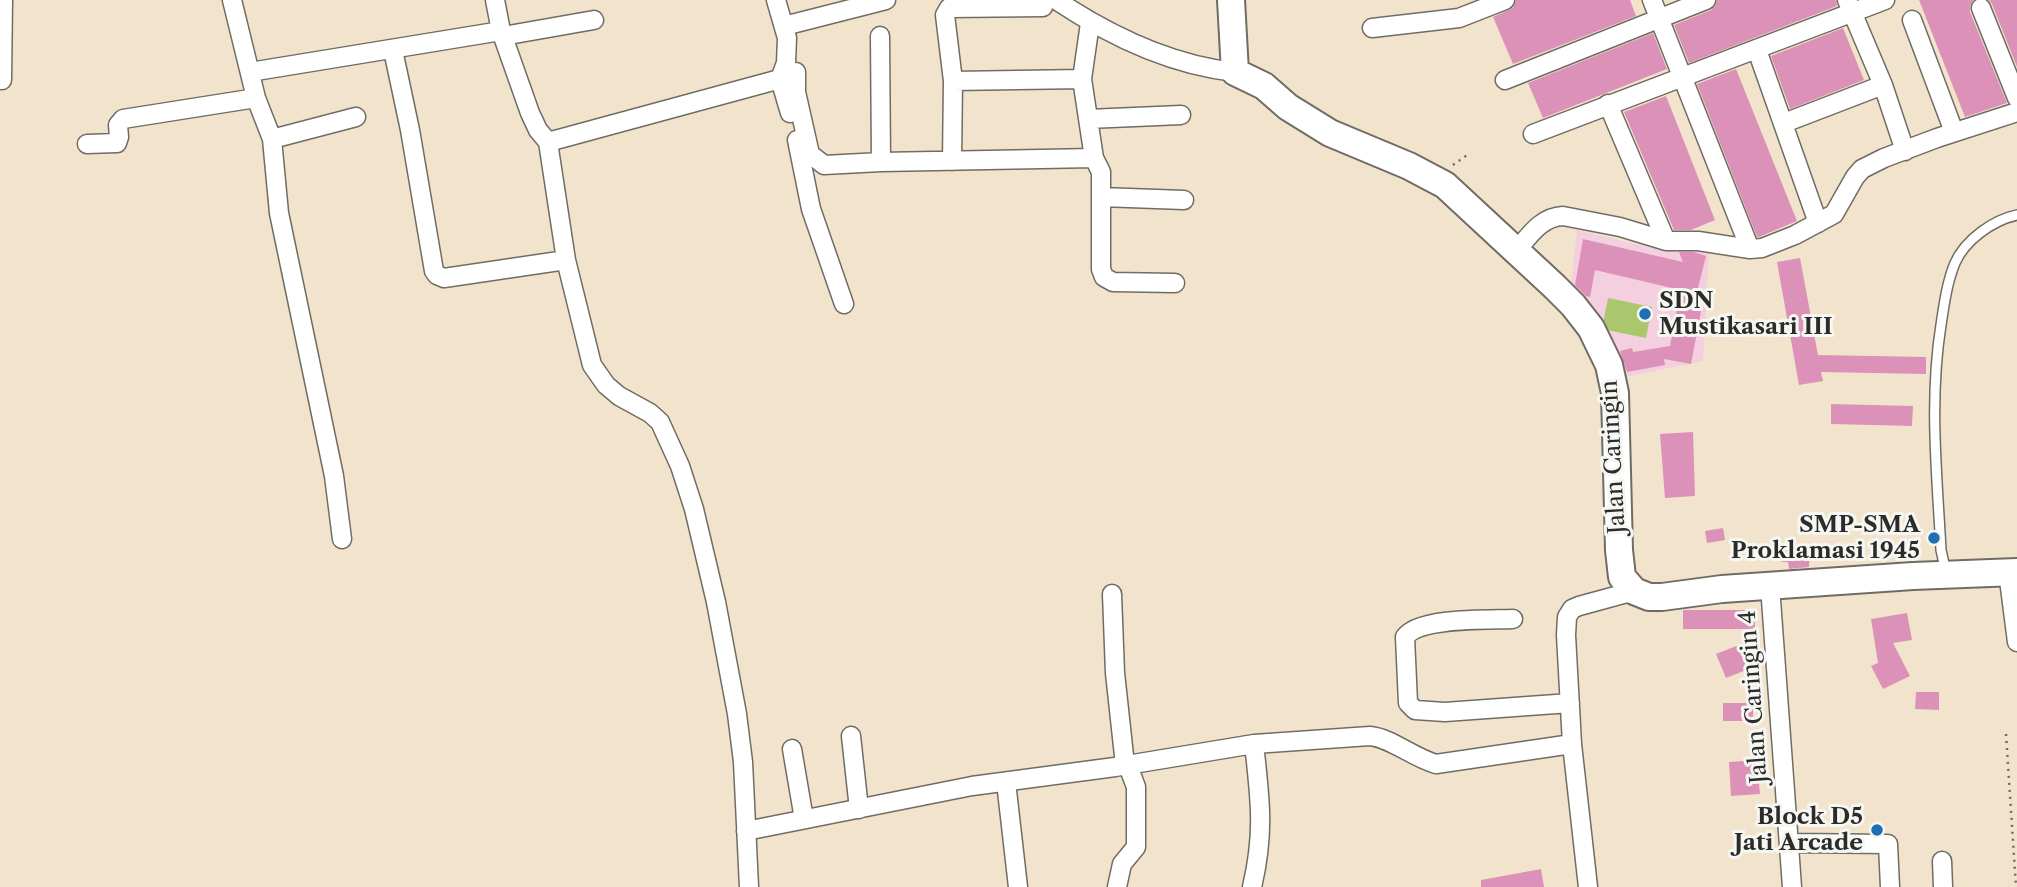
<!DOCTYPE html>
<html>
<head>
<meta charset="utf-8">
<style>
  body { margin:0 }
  canvas { display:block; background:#f2e4cc }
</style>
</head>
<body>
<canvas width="2017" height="887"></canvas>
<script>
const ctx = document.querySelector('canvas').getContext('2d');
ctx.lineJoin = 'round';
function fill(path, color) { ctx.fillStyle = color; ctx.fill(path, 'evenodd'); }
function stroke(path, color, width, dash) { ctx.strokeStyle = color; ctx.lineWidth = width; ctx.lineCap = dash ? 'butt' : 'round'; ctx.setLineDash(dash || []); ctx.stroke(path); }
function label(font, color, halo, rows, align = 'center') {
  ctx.font = font + ' "Libre Caslon Text",serif'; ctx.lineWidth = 6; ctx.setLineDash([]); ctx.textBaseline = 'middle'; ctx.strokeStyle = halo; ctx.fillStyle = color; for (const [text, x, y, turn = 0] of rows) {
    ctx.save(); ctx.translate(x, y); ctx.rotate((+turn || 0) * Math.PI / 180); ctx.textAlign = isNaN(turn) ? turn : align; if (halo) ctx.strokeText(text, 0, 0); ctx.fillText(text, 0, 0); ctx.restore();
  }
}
fill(new Path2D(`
  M1577,230L1664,251L1688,247L1709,252L1703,361L1616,379L1570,294Z`), '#f3cfdf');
fill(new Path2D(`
  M1608,298L1652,307L1646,338L1602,329Z`), '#abc76d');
fill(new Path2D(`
  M1516,0H1630L1636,16L1513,64L1493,17L1513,8Z
  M1717,0H1836L1837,6L1689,63L1674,25L1711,10L1715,6Z
  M1919,0H1973L1970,6V12L2007,103L1965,117Z
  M1989,0H2017V67L1992,4Z
  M1843,28L1864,80L1790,109L1771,56Z
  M1653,33L1667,69L1543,118L1528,83Z
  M1736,69L1797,221L1759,237H1757L1697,84Z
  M1666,96L1715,220L1691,230H1674L1624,112Z
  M1583,239L1683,262L1679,252H1694L1706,256L1694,304L1702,306L1691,364L1664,359L1665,365L1627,372L1620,351L1632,348L1633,352L1670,346L1680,293L1672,291V288L1595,270L1590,297L1586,296L1575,285Z
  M1800,258L1818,355L1926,357V374L1821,372L1823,381L1799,385L1777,262Z
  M1831,404L1913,406L1912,426L1831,424Z
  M1693,432L1695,496L1665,498L1660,434Z
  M1723,528L1725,540L1707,543L1705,531Z
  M1810,547L1809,567L1789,569L1788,562H1782L1781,548Z
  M1683,610H1755V629H1683Z
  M1907,613L1912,640L1893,643L1910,676L1883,689L1871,666L1878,663L1871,619Z
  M1744,643L1754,667L1726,678L1716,654Z
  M1916,692H1939V710L1915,709Z
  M1723,703H1753V721H1723Z
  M1757,760L1760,794L1731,796L1729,762Z
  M1541,869L1544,887H1481V880Z`), '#dc92b8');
const lane = new Path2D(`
  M1946,573L1941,550C1937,475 1929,400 1941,325C1944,305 1947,282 1955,263C1965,240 1993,220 2017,215`);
const street = new Path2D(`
  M232,0L256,98L272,139L279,213L334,476L342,539
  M495,0L501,31L530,113L538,130L548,142L566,260L592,365L606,385L619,396L650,413L660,422L680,466L694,509L716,602L737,714L743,762L749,887
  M776,0L787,38L786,63L780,79L790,113
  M1056,0C1110,36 1170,65 1235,72
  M1652,0L1750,249
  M1847,0L1883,85L1905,151
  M1981,8L2017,98
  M1912,20L1954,132
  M1090,23L1082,79L1094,158L1101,172V269L1104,277L1113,282L1175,283
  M784,26L886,0
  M1372,28L1459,18L1505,0
  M503,36L594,20
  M880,36L881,162
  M393,50L410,130L434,271L437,275L444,278L566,260
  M1757,50L1818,223
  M250,72L501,31
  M796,72V92L810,154L824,165L881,162L1094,158
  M2,80L3,0
  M1505,80L1706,0
  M953,81L945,15L949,8L1043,7
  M1608,104L1666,241
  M1088,119L1181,115
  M1784,123L1883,85
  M1533,134L1885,0
  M272,139L356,117
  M797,140L811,209L844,304
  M548,142L780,79
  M87,144L117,143L119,137L118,125L123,119L256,98
  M952,161L953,81L1082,79
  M1101,197L1184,200
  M1516,251C1530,235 1541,217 1563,216L1620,227L1666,241H1698L1750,249L1762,248L1795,235L1834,214L1855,177L1862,169L1884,158L1937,138L2017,112
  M2008,572L2017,642
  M1770,586L1792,887
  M1112,594L1115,673L1125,765L1130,771L1136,787V847L1122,864L1117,887
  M1513,619C1489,620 1419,617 1405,637L1408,703L1415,710L1445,712L1570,703
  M851,736L859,809
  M792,749L804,819
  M1006,782L1018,887
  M746,831L972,786L1115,767L1254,744L1370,736C1391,738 1412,757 1436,764L1572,744
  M1794,843L1888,844L1890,887
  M1942,861L1943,887
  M1252,887C1265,832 1260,798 1254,744
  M1588,887L1572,744L1566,635L1567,617L1572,609L1579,606L1634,591`);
const secondary = new Path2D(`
  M1231,0L1235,72L1264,86L1288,107L1330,133L1409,166L1445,185L1555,287L1573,305L1591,328L1609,365L1615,393L1619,550L1622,577L1634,591L1649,597H1662L1722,589L1913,576L2017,572`);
stroke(lane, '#716c63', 12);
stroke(street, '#716c63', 21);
stroke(secondary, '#716c63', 30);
stroke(new Path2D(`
  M1453,165L1470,153
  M2006,734L2016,887`), '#716c63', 2.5, [2, 5]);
stroke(lane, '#fff', 9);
stroke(street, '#fff', 18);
stroke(secondary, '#fff', 26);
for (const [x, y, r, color] of [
  [1645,314,7,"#1f6fb2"],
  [1934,538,7,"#1f6fb2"],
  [1877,830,7,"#1f6fb2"]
]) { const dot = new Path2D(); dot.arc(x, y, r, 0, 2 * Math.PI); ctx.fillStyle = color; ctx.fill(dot); stroke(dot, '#f6f6f2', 2.5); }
label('bold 23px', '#2b2b2b', '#f6f6f2', [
  ["SDN",1659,301,"left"],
  ["Mustikasari III",1659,327,"left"],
  ["SMP-SMA",1920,525],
  ["Proklamasi 1945",1920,551],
  ["Block D5",1863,817],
  ["Jati Arcade",1863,843]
], 'right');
label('23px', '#2b2b2b', '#f6f6f2', [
  ["Jalan Caringin",1614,457,-93],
  ["Jalan Caringin 4",1754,697,-94]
]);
</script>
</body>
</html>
